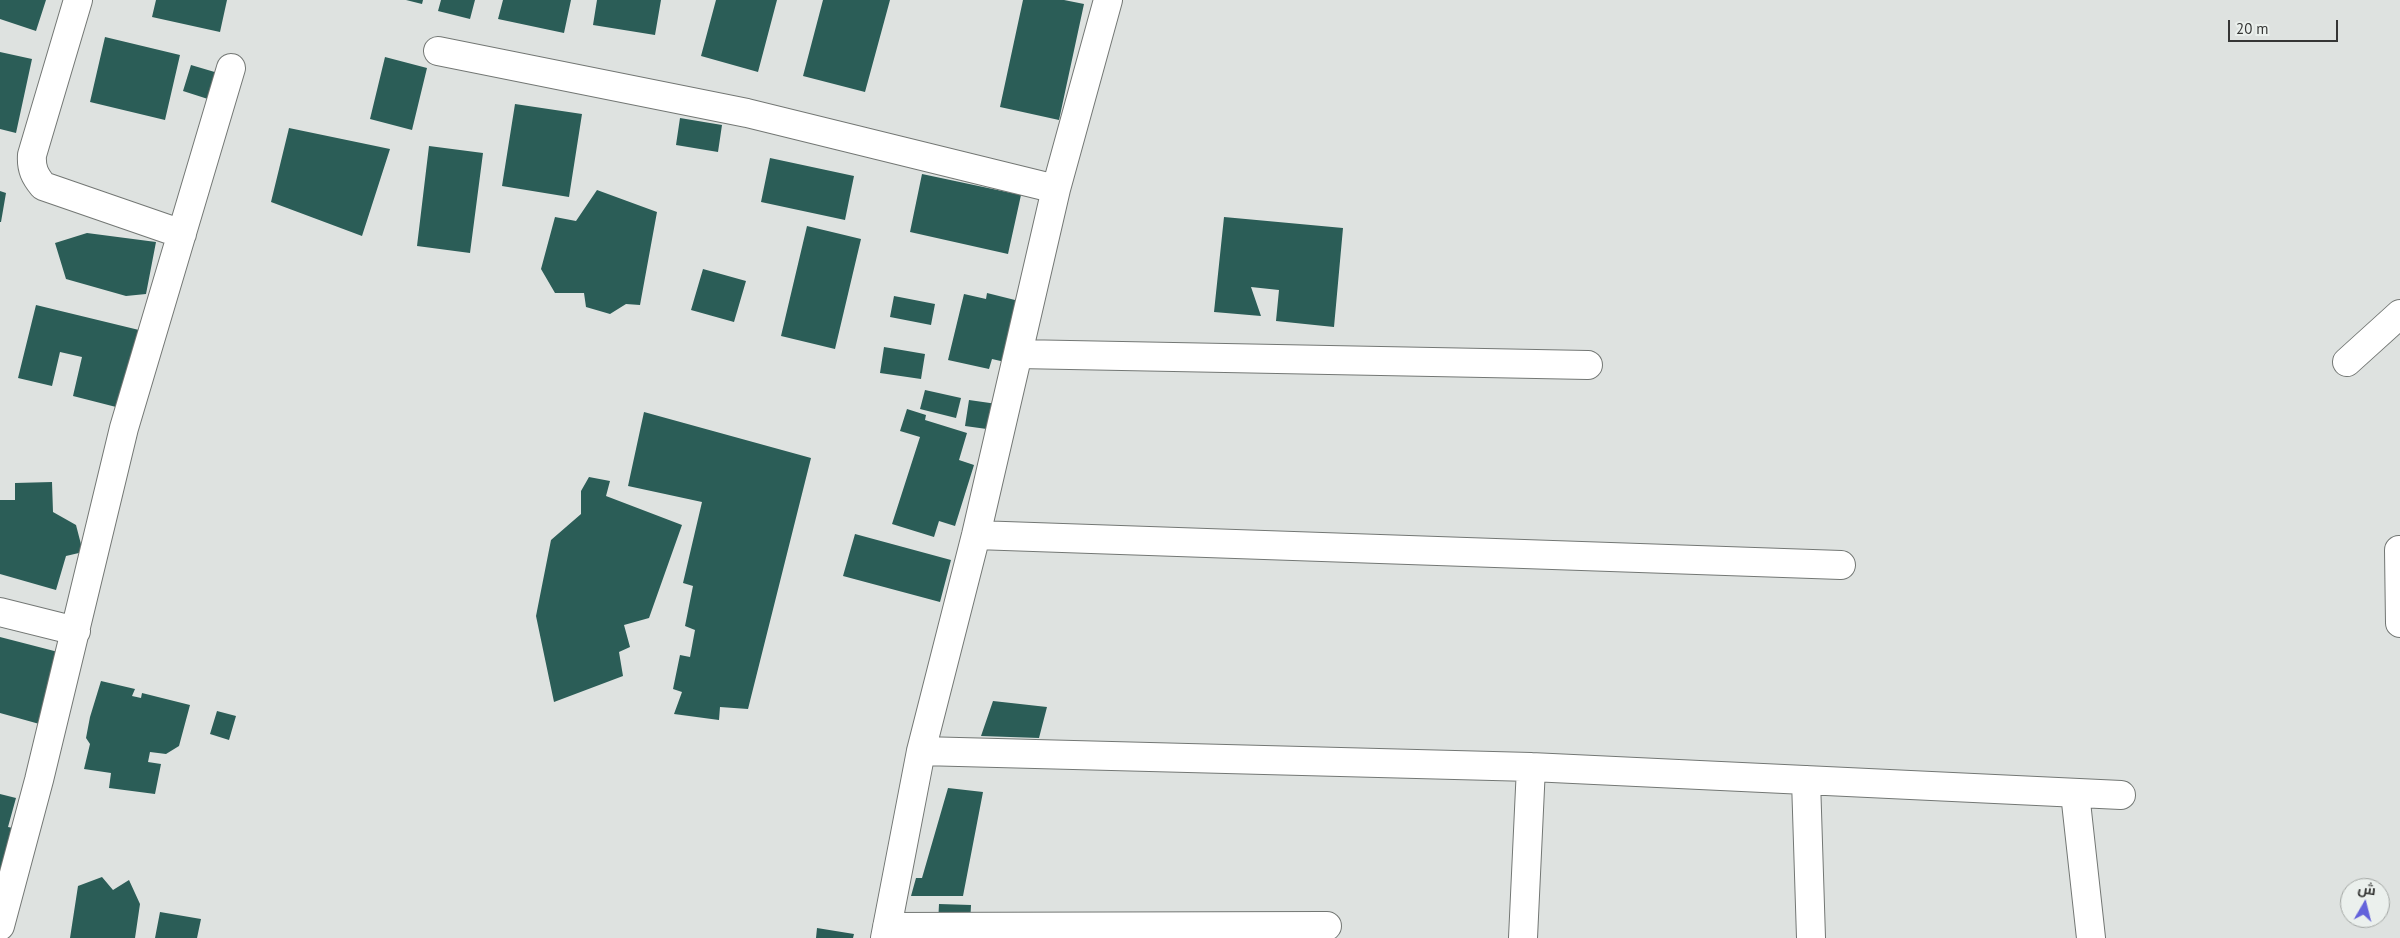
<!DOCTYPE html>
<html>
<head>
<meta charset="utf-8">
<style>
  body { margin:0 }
  #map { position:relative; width:2400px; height:938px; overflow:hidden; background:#dee2e0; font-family:"PT Sans",Cairo,sans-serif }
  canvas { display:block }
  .north { position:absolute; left:2340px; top:878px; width:50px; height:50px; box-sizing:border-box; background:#ebf0ed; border:1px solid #a2a6a3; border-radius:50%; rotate:8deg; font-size:14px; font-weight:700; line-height:20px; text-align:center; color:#353635 }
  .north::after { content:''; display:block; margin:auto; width:18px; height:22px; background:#6362db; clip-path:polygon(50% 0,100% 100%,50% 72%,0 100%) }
  .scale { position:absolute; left:2228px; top:20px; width:110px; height:22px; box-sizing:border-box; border:2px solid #353635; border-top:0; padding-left:6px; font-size:15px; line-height:18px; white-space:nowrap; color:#353635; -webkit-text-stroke:4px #ebf0ed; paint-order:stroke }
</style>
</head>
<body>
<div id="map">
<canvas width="2400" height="938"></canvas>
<div class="north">ش</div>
<div class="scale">20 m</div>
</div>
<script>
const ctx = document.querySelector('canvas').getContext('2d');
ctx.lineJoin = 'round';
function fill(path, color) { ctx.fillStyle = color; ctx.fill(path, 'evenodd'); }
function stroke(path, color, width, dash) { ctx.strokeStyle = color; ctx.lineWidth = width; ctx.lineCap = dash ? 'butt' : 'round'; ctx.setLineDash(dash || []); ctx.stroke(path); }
fill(new Path2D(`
  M0,0H46L36,31L0,19Z
  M156,0H227L220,32L152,17Z
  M406,0H423L422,4Z
  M441,0H475L470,19L438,11Z
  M503,0H571L564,33L498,19Z
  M597,0H661L655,35L593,25Z
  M716,0H777L758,72L701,56Z
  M823,0H890L865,92L803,76Z
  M1023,0H1064L1084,4L1059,120L1000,107Z
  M105,37L180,55L165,120L90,102Z
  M0,52L32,59L16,133L0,129Z
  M385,57L427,68L412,130L370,119Z
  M191,65L218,73L211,100L183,91Z
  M515,104L582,114L569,197L502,186Z
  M680,118L722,125L718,152L676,145Z
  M289,128L390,149L362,236L271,202Z
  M429,146L483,153L470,253L417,246Z
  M770,158L854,176L845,220L761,202Z
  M922,174L1021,195L1008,254L910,232Z
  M597,190L657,212L640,305L626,304L610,314L586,307L584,293H555L541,269L555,217L576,221Z
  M0,191L6,193L1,222H0Z
  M1224,217L1343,228L1334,327L1276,321L1279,290L1251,287L1261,316L1214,312Z
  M807,226L861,239L835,349L781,336Z
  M87,233L156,242L146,294L126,296L66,279L55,243Z
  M703,269L746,281L734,322L691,310Z
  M987,293L1019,301L1005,362L992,359L989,369L948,360L964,294L986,299Z
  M894,296L935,304L931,325L890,317Z
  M36,305L139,330L120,408L73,396L82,357L60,352L52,386L18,378Z
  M884,347L925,354L921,379L880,373Z
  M925,390L961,398L956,418L920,409Z
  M969,400L997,404L994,430L965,426Z
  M907,409L926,415L925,420L967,433L959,460L974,465L955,526L939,521L934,537L892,524L920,437L900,431Z
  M644,412L811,458L748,709L720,707L719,720L674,714L682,692L673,689L680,655L690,657L695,630L685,626L693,586L683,583L702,502L628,486Z
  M589,477L610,481L606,496L682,525L649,618L624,625L630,647L619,652L623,676L554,702L536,616L551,540L581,514V491Z
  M52,482L53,512L76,525L83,552L66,556L56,590L0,574V500H15V483Z
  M855,534L951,560L940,602L843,576Z
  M0,637L62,653L43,725L0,713Z
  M101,681L135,689L132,696L141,698L142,693L190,705L179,746L166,754L150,752L148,762L161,764L155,794L109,788L111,773L84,769L90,744L86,738L90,717Z
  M993,701L1047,707L1039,738L981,736Z
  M217,711L236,716L229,740L210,734Z
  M948,788L983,792L963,896H911L916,878H922Z
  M0,794L16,798L8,827L18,829L0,873Z
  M102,877L113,890L129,880L140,904L135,938H70L78,886Z
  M939,904L971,905L970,925L938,924Z
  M160,912L201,919L197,938H155Z
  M817,928L854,934L853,938H816Z`), '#2b5d57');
const street = new Path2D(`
  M78,0L32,155C31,169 35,176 43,186L182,234
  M438,51L747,113L1056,189
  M1018,354L1588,365
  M2347,362L2400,314
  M976,535L1841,565
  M2399,550L2400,623
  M0,612L76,631
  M921,751L1531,767L2121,795
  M1806,780L1811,938
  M2075,793L2091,938
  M0,926L39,780L124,428L231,68
  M887,927L1327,926
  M885,938L921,751L976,535L1056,189L1108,0
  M1523,938L1531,767`);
stroke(street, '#737774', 30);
stroke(street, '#fff', 28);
</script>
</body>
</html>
